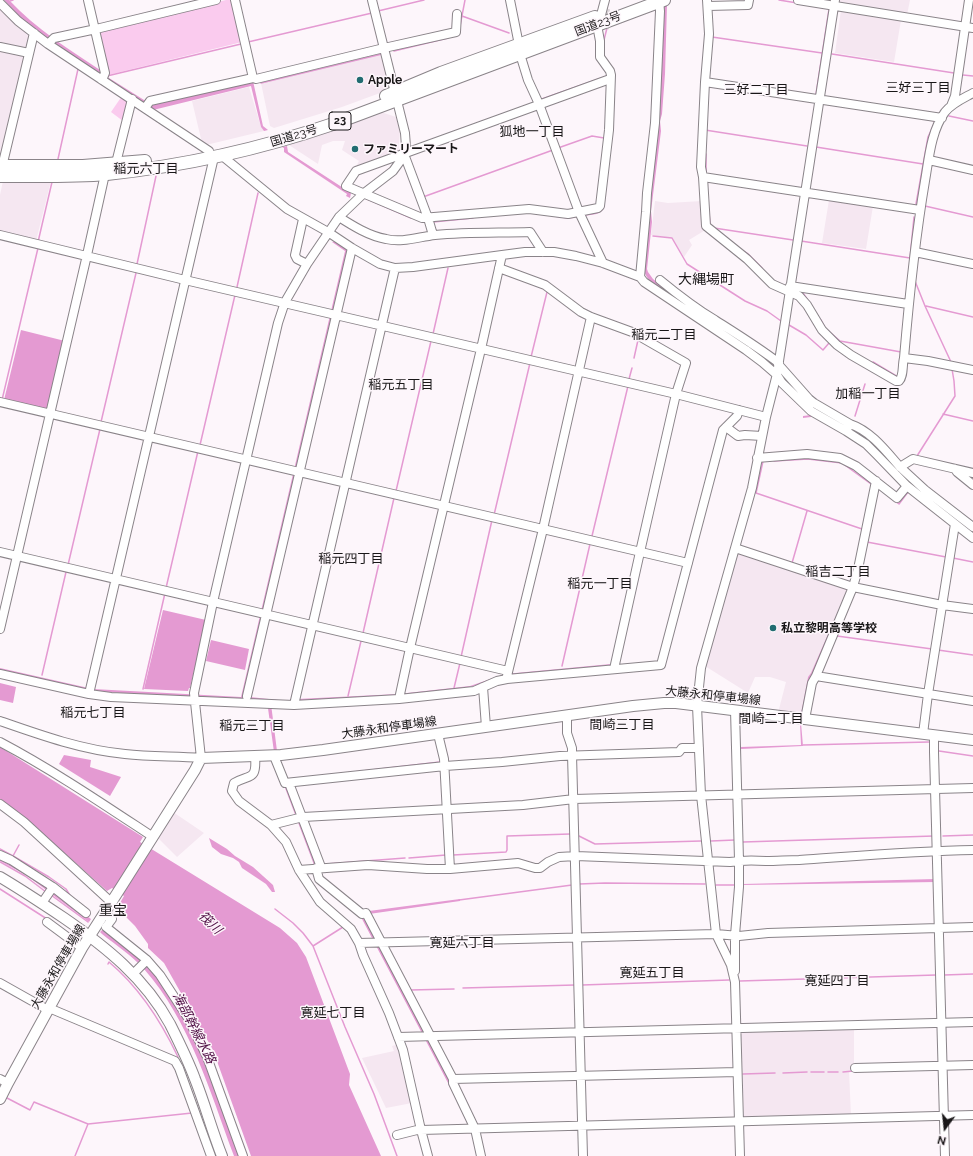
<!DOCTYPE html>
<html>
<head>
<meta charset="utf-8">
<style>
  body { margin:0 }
  #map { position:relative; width:973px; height:1156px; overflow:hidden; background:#fdf6fb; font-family:Raleway,sans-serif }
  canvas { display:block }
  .north { position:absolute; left:925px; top:1108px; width:40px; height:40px; -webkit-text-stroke:3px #fdf6fb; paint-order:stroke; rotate:195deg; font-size:11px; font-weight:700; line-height:16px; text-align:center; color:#191718 }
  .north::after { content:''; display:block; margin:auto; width:14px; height:18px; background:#191718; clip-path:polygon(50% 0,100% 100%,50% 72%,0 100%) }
</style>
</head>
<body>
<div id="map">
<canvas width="973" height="1156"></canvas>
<div class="north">N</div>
</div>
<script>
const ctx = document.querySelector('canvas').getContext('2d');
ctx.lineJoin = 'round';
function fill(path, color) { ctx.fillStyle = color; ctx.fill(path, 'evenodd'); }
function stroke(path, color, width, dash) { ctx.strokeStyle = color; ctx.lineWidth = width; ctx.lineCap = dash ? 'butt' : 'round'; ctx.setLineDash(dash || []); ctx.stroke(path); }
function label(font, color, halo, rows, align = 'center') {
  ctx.font = font + ' Raleway,"Noto Sans JP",sans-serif'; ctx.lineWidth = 3; ctx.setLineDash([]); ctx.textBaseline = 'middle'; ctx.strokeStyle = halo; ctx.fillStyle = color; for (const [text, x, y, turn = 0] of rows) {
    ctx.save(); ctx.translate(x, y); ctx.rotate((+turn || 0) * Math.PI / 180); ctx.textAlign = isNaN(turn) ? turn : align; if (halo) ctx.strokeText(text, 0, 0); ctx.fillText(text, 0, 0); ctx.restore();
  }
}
fill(new Path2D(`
  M840,0H910L907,15L841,4L839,2Z
  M0,6L31,35L28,50L0,43Z
  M841,10L901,20L894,62L835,53Z
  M0,49L26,55L0,160Z
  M382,54L388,85L380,93L342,107L274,128L270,126L261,83Z
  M249,87L261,127L264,131L206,145L202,143L192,101Z
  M381,112L396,117L400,131L398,154L354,170L359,161L342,150L345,141H333L322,145L318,164L289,145Z
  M3,181H51L36,241L0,232V195Z
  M829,200L873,206L866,249L822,243Z
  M655,201L668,203L702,201L707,229L689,240L692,245L684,257L672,238L651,235Z
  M737,552L848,588L811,674L808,677L801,716L778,713L786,682L770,677H755L748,693L705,666Z
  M173,812L204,833L177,857L157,837Z
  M854,1027V1070L849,1071L851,1116L746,1119L744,1117L741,1030Z
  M399,1044L412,1103L386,1108L362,1058L394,1051L392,1046Z`), '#f5e7f1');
fill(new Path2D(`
  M226,0H232L242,42L108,75L99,32L100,30Z
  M122,96L129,100L123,121L111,112Z`), '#facbee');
fill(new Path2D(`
  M4,0H9C36,29 70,50 103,72L109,78L152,105L253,81L263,126L268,130L264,131L261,127L251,86L153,110L105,81L36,31L20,17Z
  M667,5L665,74L662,114L660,121L661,131L651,211L652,222L647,269L648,272L653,279L665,288L770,359L773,364L789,379L808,401L859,431L973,530V535L916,490L875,448L816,411L811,417L803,418V416L811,415L804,401L784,379L781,373L767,361L746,345L677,300C666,290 647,285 644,270L663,14L664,6Z
  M287,146L288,152L351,193L350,198L346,196L347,194L284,152V148L282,147Z
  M336,241L349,250L250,697L288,701L297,699L398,694L470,686L505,674L611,664L610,667L487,682L470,687L395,696L271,704L277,751L274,752L267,701L86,691L0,671V668L93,689L241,697L345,251L332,242Z
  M21,330L65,341L48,411L4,400Z
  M847,591H849L814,670L804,714H801L808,677L811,673Z
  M163,610L206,620L190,688H189L188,691L144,689Z
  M211,640L249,649L245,670L206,661Z
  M0,683L16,687L13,703L0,700Z
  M801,723L803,746L741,749V747L801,745L800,724Z
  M0,747L143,837L140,842L280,928L297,943L306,957L350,1074L349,1085L381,1156H251L213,1050L164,963L148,948V944L135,926L117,908L124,896L112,888L107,891L24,817L0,800Z
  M64,755L91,760L90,767L121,777L110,796L59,764Z
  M442,761V764L287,779Z
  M288,787L317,865H314L285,788Z
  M209,838L227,849L235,856L253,867L273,885L275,892H272L266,884L242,868L239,862L233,858L221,854L212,847Z
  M0,857L49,888L91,919L89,922L26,875L0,861Z
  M936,879V882L743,885V884Z
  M460,899V901L369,914V911Z
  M366,918L451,1081L449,1084L448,1083L362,919Z
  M103,929L143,961L157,978L183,1018L198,1046L239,1156H234C210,1092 190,1021 144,969C132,956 116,945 102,934L100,932Z`), '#e49ad2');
stroke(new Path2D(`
  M779,0L797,3
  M10,1L13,0
  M378,11L424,0
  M462,16L509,33
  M460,26L465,0
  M712,37L822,53
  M604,40L607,28
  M248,42L372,13
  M394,51L448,38
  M832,54L954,73
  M963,75L973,76
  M107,76L241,44
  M261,83L382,54
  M816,94L829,9
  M542,99L607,76
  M949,116L973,121
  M705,130L807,146
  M816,147L923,164
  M558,148L592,136L604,138
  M706,154V172
  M58,159L78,69
  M423,197L553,150
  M365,198L411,218
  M916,204L928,137L935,122L932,120
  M925,206L973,217
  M709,212L710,225
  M584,215C592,214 603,214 604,205
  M554,216L568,218L575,217
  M433,222L473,218
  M714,228L793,240
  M653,236L672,238L687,264L745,301L767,311L781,321
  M801,241L910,258
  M38,242L52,182
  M743,251L748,254L762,268
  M910,258L914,217
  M137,264L156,176
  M915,281L925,306L951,362
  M237,287L258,193
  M798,291L803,293L807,299
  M926,306L973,317
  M821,320L825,328L840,341L901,352
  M789,325L806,335L823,350L829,343
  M433,334L448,268
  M531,357L547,292
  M634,358L638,340
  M873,362L898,377L899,376
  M629,379L632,368
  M2,400L38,248
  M943,414L973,421
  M855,416L865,384
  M101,422L136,273
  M200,445L235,295
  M917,456L955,396L954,381L952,369
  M763,461L756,493L862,529
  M774,461L808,459L842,463L871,484
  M396,491L431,341
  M896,502L899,504L908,492L910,493
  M494,515L530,363
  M592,536L628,386
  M867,542L946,557
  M953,558L973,562
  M792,563L807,511
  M68,565L100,429
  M166,588L198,451
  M363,633L394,498
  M837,636L932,649
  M938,650L973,655
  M461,657L492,520
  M562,666L590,544
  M820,673L832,675
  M42,675L66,572
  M454,688L460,663
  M143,689L165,593
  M348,696L361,641
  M803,745L929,742
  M939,751L973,756
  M579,836L595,844L701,841
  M943,836L973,835
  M711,841L735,840
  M743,842L934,836
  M0,849L13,856L49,877L66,889L71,897
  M453,855L506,852L507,850V836L570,834
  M13,856L19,845
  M409,858L446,855
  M0,862L25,876L46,892
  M326,864L405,858
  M579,884L605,883L705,884
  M716,885H734
  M0,889L47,919
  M51,895L88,922
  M459,900L572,885
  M275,909L293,923L303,933L313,946L345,1027L374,1094L397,1156
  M313,946L343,927
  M108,964L109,962C140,988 161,1021 178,1057
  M944,975L973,974
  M740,981L936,975
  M582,985L729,980
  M463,988L575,985
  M410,990L454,989
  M811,1072H824
  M828,1072H838
  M843,1072L853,1071
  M783,1073L807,1072
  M743,1074L775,1073
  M449,1082V1084L452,1089
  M7,1098L30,1110L34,1102L88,1124L192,1113
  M75,1156L88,1124`), '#e49ad2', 1.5);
stroke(new Path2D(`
  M605,29L606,8`), '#dbd5d9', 8, [8, 4]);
const minor = new Path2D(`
  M88,0L105,73L102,80
  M235,0L253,78
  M510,0L519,45
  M707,0L709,34L705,82L701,167L703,177L706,226L747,259L772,284L799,296L807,305L822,330L837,345L851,355L896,381H899C904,376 902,365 904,358C909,299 915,240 925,181C929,158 931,131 945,112C952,103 964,98 973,93
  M798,0L973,28
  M0,3L18,21L48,44L209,151
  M708,6L748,5L749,0
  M601,15L605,0
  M597,25L600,41V57L610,71L611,75L609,130L600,206L598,208L568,214L529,209L422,218L346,186L356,171L610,79
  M48,44L54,38L96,29L216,0
  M0,47L29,53
  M520,54L528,80L539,104L579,212L603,263
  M705,82L942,118
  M951,106L955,96L969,0
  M145,108L150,101L253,78L256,79L384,48L456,32L457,14
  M404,154L428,218L433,235
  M221,155L287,209L328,232L352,248L380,264L395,268L413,267L502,255L525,252H554L576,256L603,263L640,277L644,282L746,350L762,362L777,375L782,383L811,411L846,431L866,444L877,455L907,486L973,538
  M929,160L973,170
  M116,163L132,99
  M1,171L34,33
  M703,177L920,210
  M339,217C353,226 369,236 386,239C402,243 418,237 435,235C467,232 499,233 530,232L543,252
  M303,219L295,255L297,259L307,264
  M0,235L185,280L676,394L766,417
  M915,252L973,264
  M499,268L545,285L581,312L591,317L632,332L686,363L676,394L640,552L614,669
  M640,277L646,212L647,193L655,123L660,11L659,0
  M660,280C677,294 695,308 715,320C737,334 758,347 779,363
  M790,286L908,304
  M904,358L928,361L973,370
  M778,364L809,399L814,403L850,424
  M0,402L688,563
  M726,427L738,436L745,435L762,436
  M846,431L850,424C871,431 886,451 900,467L913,459L973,473
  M757,458L807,454L840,458L856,466L897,498L907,486
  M900,467L925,490L973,527
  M955,469L957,472L973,485
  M876,481L858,569L853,587L816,676L973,701
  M735,548L853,587L942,605L973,609
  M0,552L508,671
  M0,629L87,255L105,174
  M0,674L89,694L111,697L294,705L399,699L474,691L497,681L507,679L661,665L723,430L737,416L739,410
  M507,676L543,529L591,317
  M483,687L486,727
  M89,694L214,157
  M247,696L352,248
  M399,699L410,648L481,349L502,255
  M294,705L395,268
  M567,716V733L572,748V755L583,1156
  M805,719L812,683L816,676
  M0,721C40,735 82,750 125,754C150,757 176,756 201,758L194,693L213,602L278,323L285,302L307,264L339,217L363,194L393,171L401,160L406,147L405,133L372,0
  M438,734L444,759L450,869
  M923,734L928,694L955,524
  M934,736V752L945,1156
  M0,742C53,770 103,804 153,837
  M255,756C257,781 250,774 234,783L232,791L239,801L271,825L286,842L299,870L320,902L351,929L359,943L363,955L389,1013L403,1050L421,1130L428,1156
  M274,756L285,783L445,766L502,762L560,756L679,752L682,748H699
  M289,783L321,867
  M0,804L24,822L111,902
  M271,825L303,817L523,805L574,799L973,788
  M0,855L11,860L53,887L42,903
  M316,868L319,879L362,914L366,913L453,1079V1083L475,1129L481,1156
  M299,870L368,865L427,869H450L518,863L535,868H540L548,862L559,857L576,856L730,862C742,860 753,860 766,861C777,861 788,860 799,860C857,856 915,851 973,850
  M53,887L86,913
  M104,914L112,919L106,927L147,960L160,975L188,1018L207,1057L243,1156
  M47,922L82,948
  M359,943L716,934L739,936L768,933L973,927
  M735,971V935L739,887V860L735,710
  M133,974L147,960
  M0,983L48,1010
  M49,1008L175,1061L179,1068L211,1156
  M398,1037L973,1022
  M855,1068L973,1065
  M0,1079L8,1083
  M453,1079L737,1072
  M421,1130L973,1115
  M397,1135L421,1129
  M740,1156L735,982L731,965L716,934L701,795L697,706L701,668L752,488L766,417L777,374L835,0`);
const major = new Path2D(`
  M0,877C22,890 43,904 64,918C106,947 145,978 170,1024C179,1042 188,1060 195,1079C205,1104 212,1131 222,1156
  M0,1099L8,1083L82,948L123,884L195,770L201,758L281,755L323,750L633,706L664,703H676L973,740`);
const highway = new Path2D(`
  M386,96L441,73L595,17
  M0,166H83L145,161
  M0,176C35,176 72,177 107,174C183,166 260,149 333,124L664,0`);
stroke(minor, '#8a8489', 10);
stroke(major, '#8a8489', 12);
stroke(highway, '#8a8489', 14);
stroke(minor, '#fff', 8);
stroke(major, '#fff', 10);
stroke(highway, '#fff', 12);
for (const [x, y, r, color] of [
  [360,80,4,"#216c71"],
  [355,149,4,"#216c71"],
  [773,628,4,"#216c71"]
]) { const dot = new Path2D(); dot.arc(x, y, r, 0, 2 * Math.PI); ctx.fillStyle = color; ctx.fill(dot); stroke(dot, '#fdf6fb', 1.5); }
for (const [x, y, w] of [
  [340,121,22]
]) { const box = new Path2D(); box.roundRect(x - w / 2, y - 9, w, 18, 3); ctx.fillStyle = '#fdf6fb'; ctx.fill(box); stroke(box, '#191718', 1); }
label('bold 11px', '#191718', null, [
  ["23",340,121]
]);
label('12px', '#191718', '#fdf6fb', [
  ["国道23号",598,24,-21],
  ["国道23号",294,136,-17],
  ["大藤永和停車場線",713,696,6],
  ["大藤永和停車場線",389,728,-8],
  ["大藤永和停車場線",58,967,-60]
]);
label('bold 12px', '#191718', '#fdf6fb', [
  ["Apple",368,80],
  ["ファミリーマート",363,149],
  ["私立黎明高等学校",781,628]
], 'left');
label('13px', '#191718', '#fdf6fb', [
  ["三好三丁目",918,88],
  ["三好二丁目",756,90],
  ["狐地一丁目",532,132],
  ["稲元六丁目",146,169],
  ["稲元二丁目",664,335],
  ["稲元五丁目",401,385],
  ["加稲一丁目",868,394],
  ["稲元四丁目",351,559],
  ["稲吉二丁目",838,572],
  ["稲元一丁目",600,584],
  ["稲元七丁目",93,713],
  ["間崎二丁目",771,719],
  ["間崎三丁目",622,725],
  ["稲元三丁目",252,726],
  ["寛延六丁目",462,943],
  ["寛延五丁目",652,973],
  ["寛延四丁目",837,981],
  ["寛延七丁目",333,1013]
]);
label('italic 13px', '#500f45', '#fdf6fb', [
  ["筏川",210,923,44],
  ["海部幹線水路",194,1028,63]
]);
label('14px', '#191718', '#fdf6fb', [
  ["大縄場町",706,280],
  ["重宝",113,911]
]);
</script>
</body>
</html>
